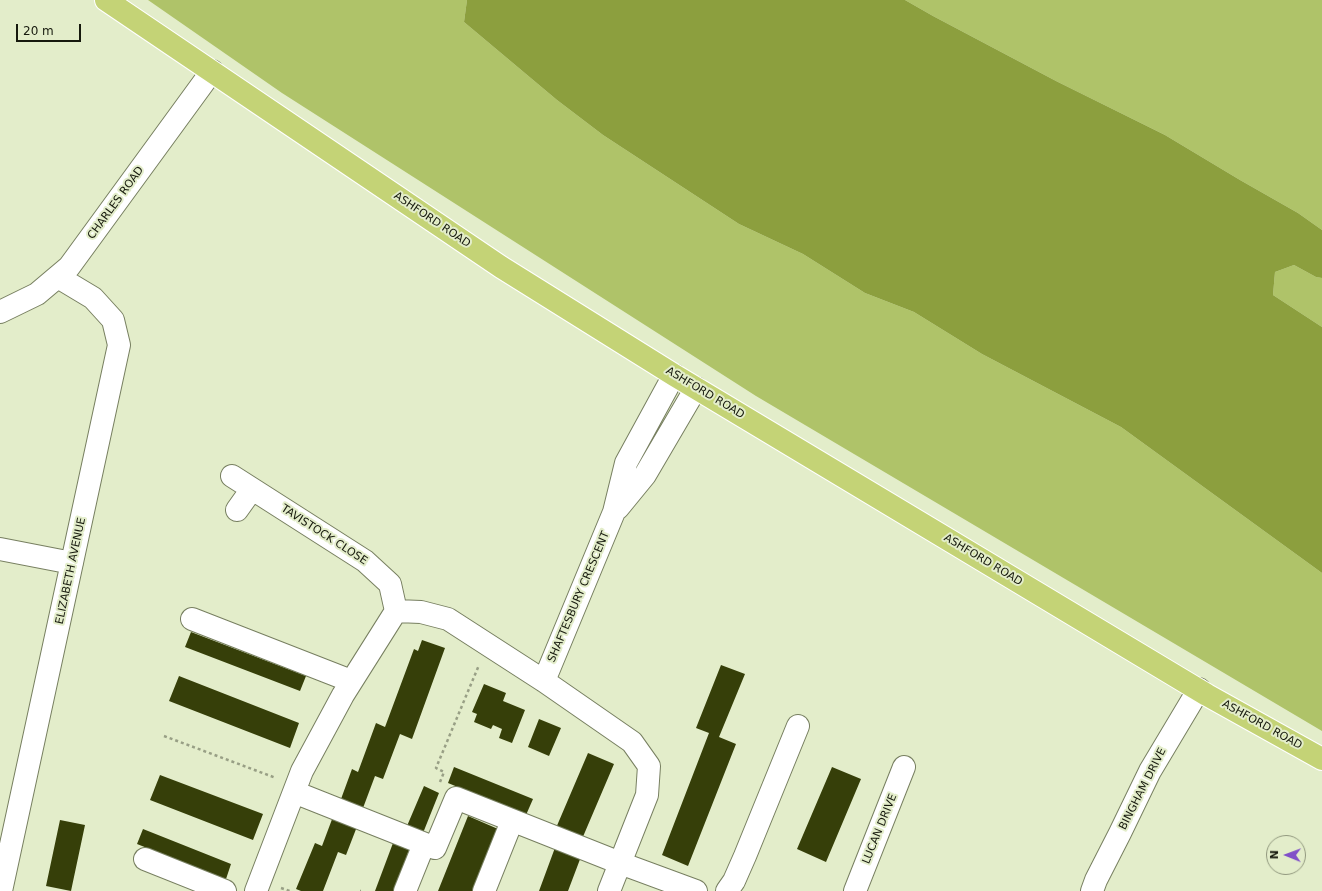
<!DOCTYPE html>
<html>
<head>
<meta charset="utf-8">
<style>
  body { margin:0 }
  #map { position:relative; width:1322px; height:891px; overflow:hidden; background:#e3edca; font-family:"DejaVu Sans",sans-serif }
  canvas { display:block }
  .north { position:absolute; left:1266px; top:835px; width:40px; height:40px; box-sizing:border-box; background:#e3edca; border:1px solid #91987e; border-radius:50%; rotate:271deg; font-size:11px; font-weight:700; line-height:16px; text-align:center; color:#16190d }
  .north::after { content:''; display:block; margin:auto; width:14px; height:18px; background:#8150c8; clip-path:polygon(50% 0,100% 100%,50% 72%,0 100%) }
  .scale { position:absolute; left:16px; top:24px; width:65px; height:18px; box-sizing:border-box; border:2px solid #16190d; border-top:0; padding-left:5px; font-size:12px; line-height:14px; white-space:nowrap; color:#16190d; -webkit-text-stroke:3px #e3edca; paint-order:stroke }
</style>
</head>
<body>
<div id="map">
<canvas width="1322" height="891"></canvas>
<div class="north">N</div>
<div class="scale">20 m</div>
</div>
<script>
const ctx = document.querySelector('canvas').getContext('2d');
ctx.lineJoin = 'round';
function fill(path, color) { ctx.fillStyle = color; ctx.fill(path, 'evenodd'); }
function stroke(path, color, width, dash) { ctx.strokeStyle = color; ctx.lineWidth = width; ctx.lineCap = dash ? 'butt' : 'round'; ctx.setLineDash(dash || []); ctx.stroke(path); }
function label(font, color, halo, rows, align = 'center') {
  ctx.font = font + ' "DejaVu Sans",sans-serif'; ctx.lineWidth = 4; ctx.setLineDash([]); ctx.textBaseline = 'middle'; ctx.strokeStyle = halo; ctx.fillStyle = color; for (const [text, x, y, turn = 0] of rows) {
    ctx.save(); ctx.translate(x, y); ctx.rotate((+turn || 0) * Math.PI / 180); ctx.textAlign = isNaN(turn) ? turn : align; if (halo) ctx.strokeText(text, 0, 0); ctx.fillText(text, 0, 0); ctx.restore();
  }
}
fill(new Path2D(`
  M148,0H467L464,22L557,100L603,135L739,224L803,254L865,293L914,312L982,354L1121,427L1322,573V731L756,396L282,93Z
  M905,0H1322V230L1298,213L1240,180L1165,135L1056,81L933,16Z
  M1294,265L1316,277L1322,278V327L1273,295L1275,272Z`), '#afc369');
fill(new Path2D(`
  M467,0H905L933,16L1056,81L1165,135L1240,180L1298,213L1322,230V278L1316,277L1294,265L1275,272L1273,295L1322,327V573L1121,427L982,354L914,312L865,293L803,254L739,224L603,135L557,100L464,22Z`), '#8c9f3e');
fill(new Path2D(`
  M191,632L306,676L300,691L185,647Z
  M422,640L445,648L412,739L400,734L383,779L375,776L363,808L341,799L352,769L358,772L376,723L385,727L414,649L418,651Z
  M721,665L745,674L719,737L736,744L688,866L662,855L709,733L696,728Z
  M179,676L299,723L290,748L169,701Z
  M484,684L506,693L503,701L525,710L512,743L499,738L502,729L493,725L491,729L474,722L477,714L472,712Z
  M539,719L561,728L549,756L528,747Z
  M588,753L614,764L582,839L556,828Z
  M454,767L533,799L526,815L448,783Z
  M832,767L861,779L826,862L797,849Z
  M160,775L263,814L253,840L150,800Z
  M424,786L439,793L423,833L407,826Z
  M334,814L358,824L346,855L338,852L323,891H301L296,889L315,843L322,846Z
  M468,816L498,829L473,891H438Z
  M60,820L85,825L71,891L46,886Z
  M143,829L231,864L226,879L137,844Z
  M393,843L409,850L394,891H375Z
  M556,845L582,854L568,891H539Z`), '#363f09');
const minor = new Path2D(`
  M0,312L37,294L69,267L212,71
  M232,476L365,561L390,584L396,611
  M618,508L645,475L696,388
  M237,510L252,489
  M0,549L72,563
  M192,619L351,681
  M544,681L614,512L626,463L674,375
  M294,792L435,848L456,798L620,863L696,891
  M145,859L225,891
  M1,891L119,345L113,320L93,298L58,277
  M256,891L302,771L343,695L396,611L421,612L448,619L544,681L632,742L649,766L647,795L609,891
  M405,891L424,844
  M484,891L512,821
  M727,891L734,881L745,856L798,726
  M855,891L904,767
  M1092,891L1096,880L1120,833L1150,771L1199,689`);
const major = new Path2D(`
  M106,0L501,267L674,375L1207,695L1322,759`);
stroke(minor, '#777f60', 24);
stroke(major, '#fff', 24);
stroke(new Path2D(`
  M164,736L276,778
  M440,782L444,772L436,768L479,665
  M281,888L290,891
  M360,891H361`), '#989f85', 2.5, [3, 3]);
stroke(minor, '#fff', 22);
stroke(major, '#c4d376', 22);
label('11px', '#16190d', '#e3edca', [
  ["CHARLES ROAD",116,203,-54],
  ["ASHFORD ROAD",432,220,34],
  ["ASHFORD ROAD",705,393,31],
  ["TAVISTOCK CLOSE",324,535,33],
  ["ASHFORD ROAD",983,560,31],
  ["ELIZABETH AVENUE",71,571,-78],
  ["SHAFTESBURY CRESCENT",579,597,-67],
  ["ASHFORD ROAD",1262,725,29],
  ["BINGHAM DRIVE",1143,789,-63],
  ["LUCAN DRIVE",880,829,-68]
]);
</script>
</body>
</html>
